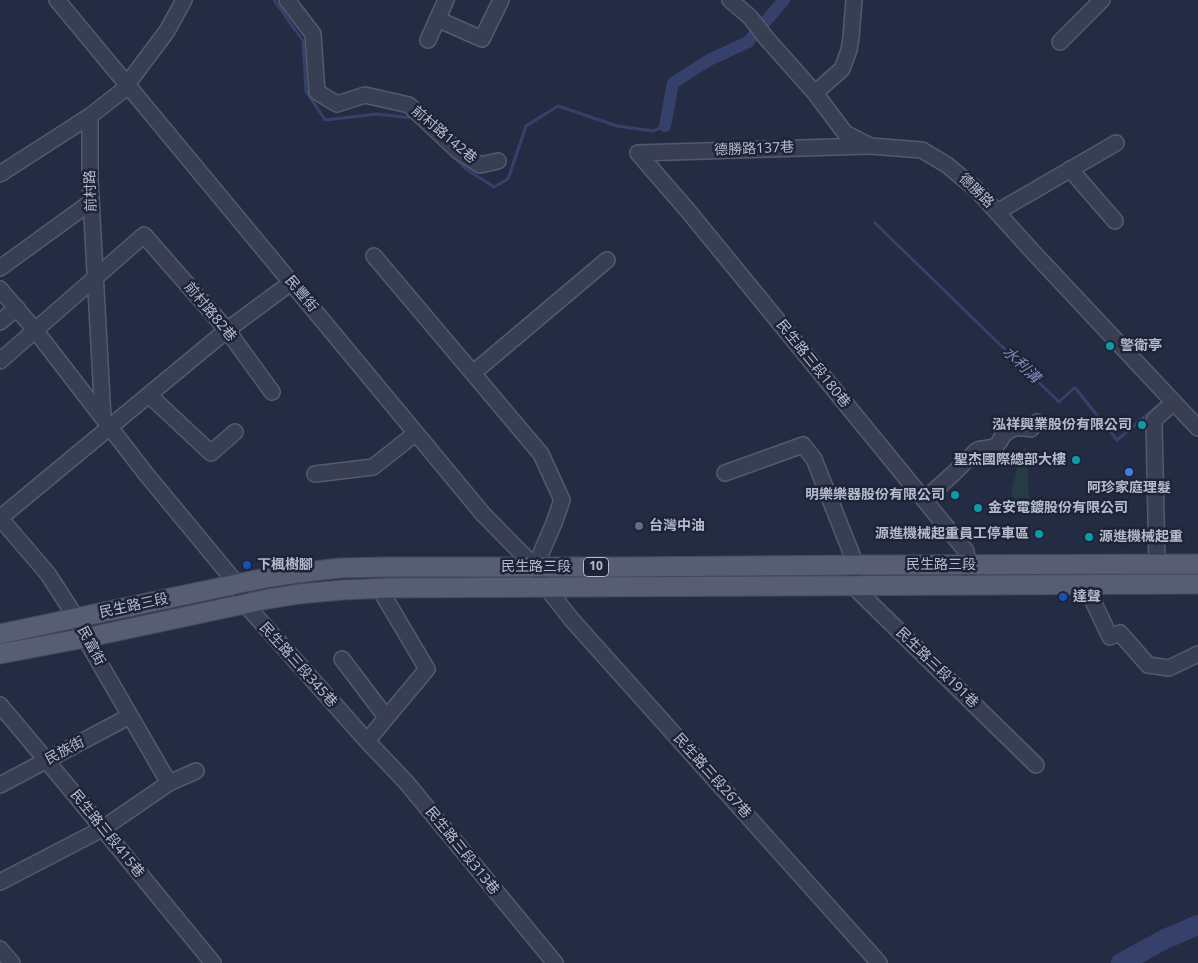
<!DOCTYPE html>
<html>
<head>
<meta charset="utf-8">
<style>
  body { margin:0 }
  canvas { display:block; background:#242c43 }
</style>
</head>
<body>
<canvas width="1198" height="963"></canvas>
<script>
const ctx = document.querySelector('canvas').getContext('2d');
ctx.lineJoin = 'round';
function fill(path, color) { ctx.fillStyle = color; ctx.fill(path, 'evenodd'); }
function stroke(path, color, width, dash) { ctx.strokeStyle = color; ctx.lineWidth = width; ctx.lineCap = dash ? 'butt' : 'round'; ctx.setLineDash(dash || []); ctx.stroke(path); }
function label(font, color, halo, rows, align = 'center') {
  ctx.font = font + ' "Noto Sans","Noto Sans TC",sans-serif'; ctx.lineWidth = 5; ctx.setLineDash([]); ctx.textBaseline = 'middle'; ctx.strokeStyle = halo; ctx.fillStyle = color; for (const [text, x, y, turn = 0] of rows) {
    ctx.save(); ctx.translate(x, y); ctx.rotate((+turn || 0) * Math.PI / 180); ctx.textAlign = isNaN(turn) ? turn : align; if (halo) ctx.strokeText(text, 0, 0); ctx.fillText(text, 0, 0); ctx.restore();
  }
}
fill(new Path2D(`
  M1026,444L1030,515H1026L1011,492L1019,462Z`), '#263b44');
stroke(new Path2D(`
  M274,0L303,41L306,91L325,120L377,114L412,118L414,119
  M453,156L466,169L494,187L508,179L526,126L558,106L617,126L653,131L665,126
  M875,223L1059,402L1074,388L1076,389L1117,440L1165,400`), '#35416a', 3);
stroke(new Path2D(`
  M665,126L673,83L709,60L748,42L784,0`), '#35416a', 12);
stroke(new Path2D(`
  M1121,963L1165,939L1198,925`), '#35416a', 20);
const minor = new Path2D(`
  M57,0L483,514L535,567L546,587L572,620L879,963
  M287,0L313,34L317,92L337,104L365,95L409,105L458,151L480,165L498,161
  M730,0L750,17L767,39L815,93L845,133L870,146L922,150L947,165L976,189L1033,252L1198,428
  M437,19L482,39L501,0
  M428,40L446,0
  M1060,42L1102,0
  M815,93L842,69L849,50L851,38L854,0
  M90,116V180L103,418
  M638,153L689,212L966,551L968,565L969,584
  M638,153L868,146
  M1070,169L1115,221
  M0,174L90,116L122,91L167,31L184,0
  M997,212L1116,143
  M374,256L541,454L562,500L554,523L535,567
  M0,268L91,202
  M0,289L35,330L146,474L237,584L245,604L367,741L406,782L555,963
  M0,322L17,308
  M0,361L144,235L227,330L272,392
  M473,373L607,260
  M149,395L211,453L235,432
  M725,473L803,445L814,459L856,565L852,585L1036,765
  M315,474L373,467L416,433
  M924,500L954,473L976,451C982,447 989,450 995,446C999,444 1000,441 1002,437C1011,426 1018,427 1031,429L1037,422
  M0,518L227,330L292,282
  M0,518L48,574L77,619L85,638L169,783
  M1157,564L1154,422L1155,419L1174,402
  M1085,584L1110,637L1120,633L1148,665L1169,668L1198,654
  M342,659L386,717
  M0,705C72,790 142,877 213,963
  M367,741L427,669L379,588
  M0,785L130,716
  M0,882L102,829L169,783L196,771
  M0,949L12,963`);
const major = new Path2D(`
  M0,634L265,578L297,573L340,568L385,567H616L863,565L1198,564
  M0,654L85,638L268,599L299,594L342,590L389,588L1198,584`);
stroke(minor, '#545a6d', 18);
stroke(major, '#43485c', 21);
stroke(minor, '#393f53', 15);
stroke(major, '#575e73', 19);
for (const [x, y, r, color] of [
  [1110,346,5,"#0f9aa8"],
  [1142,425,5,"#0f9aa8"],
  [1076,460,5,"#0f9aa8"],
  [1129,472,5,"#3f7fe0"],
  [955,495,5,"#0f9aa8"],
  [978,508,5,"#0f9aa8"],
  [639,526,5,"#5c6f8a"],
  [1039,534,5,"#0f9aa8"],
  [1089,537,5,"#0f9aa8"],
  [247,565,5,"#1a4fb4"],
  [1063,597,5,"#1a4fb4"]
]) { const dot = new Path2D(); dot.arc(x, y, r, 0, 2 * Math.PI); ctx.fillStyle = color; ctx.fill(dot); stroke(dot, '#1e2438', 2); }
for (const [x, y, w] of [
  [596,567,25]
]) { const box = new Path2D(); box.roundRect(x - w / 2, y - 9.5, w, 19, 4); ctx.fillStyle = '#1e2438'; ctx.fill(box); stroke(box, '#b6bbcd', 1); }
label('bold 12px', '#b6bbcd', null, [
  ["10",596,567]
]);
label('14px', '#b6bbcd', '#1e2438', [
  ["前村路142巷",444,135,40],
  ["德勝路137巷",754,149,-2],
  ["前村路",91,191,-92],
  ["德勝路",976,191,44],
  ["民豐街",301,294,50],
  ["前村路82巷",210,312,50],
  ["民生路三段180巷",813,364,51],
  ["民生路三段",941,565],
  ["民生路三段",536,567],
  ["民生路三段",134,606,-12],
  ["民富街",91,646,62],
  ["民生路三段345巷",298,665,48],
  ["民生路三段191巷",937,668,44],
  ["民族街",65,751,-28],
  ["民生路三段267巷",712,776,48],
  ["民生路三段415巷",107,834,51],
  ["民生路三段313巷",462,851,51]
]);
label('bold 14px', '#b6bbcd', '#1e2438', [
  ["警衛亭",1120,346],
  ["泓祥興業股份有限公司",1132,425,"right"],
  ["聖杰國際總部大樓",1066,460,"right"],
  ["阿珍家庭理髮",1129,488,"center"],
  ["明樂樂器股份有限公司",945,495,"right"],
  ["金安電鍍股份有限公司",988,508],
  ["台灣中油",649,526],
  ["源進機械起重員工停車區",1029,534,"right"],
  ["源進機械起重",1099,537],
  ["下楓樹腳",257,565],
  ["達聲",1073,597]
], 'left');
label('italic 15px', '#7c8ab6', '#1e2438', [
  ["水利溝",1021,365,44]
]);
</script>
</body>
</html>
